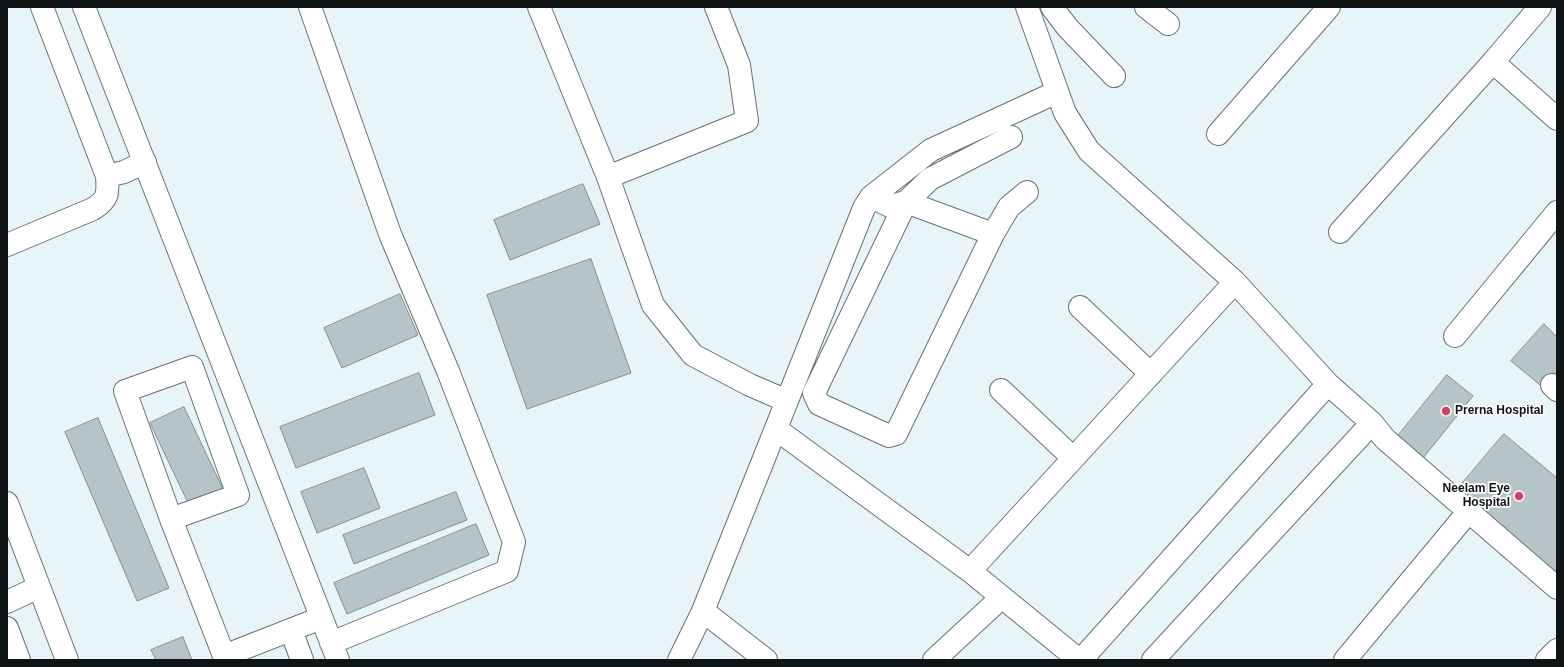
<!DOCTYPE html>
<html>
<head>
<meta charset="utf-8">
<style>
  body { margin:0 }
  #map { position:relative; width:1564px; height:667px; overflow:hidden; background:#e7f4f8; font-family:Helvetica,sans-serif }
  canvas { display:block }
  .frame { position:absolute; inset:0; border:8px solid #0f1415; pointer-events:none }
</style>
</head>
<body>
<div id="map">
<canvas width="1564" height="667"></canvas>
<div class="frame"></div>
</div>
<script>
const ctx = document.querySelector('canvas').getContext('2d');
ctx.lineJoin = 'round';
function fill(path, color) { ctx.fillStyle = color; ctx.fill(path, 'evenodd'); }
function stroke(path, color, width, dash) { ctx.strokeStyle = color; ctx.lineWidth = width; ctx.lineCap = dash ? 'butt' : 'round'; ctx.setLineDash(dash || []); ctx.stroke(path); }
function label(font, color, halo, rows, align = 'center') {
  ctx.font = font + ' Helvetica,sans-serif'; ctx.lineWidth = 3.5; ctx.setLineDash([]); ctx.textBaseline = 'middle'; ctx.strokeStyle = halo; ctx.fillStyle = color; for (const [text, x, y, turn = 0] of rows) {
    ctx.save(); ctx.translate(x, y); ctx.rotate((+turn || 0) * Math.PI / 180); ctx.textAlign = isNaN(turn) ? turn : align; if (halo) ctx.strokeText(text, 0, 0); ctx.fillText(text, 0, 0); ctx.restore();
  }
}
const building = new Path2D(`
  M583,184L600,224L510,260L494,220Z
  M591,259L631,373L527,409L487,295Z
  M400,294L418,335L342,368L324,328Z
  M1544,324L1557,337V375L1545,389L1511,361Z
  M419,373L435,415L296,468L280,427Z
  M1447,375L1473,396L1419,463L1393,442Z
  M184,407L223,489L189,505L150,423Z
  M98,418L169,588L137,601L65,432Z
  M1504,434L1557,478V577L1455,492Z
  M364,468L380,508L317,533L301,492Z
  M456,492L467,520L354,564L343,535Z
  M476,524L489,555L347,614L334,583Z
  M183,637L192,660H156L151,650Z`);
fill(building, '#b6c3c7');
stroke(building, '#818d91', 1);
const minor = new Path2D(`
  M42,7L107,176
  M84,7L338,660
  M310,7L390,234L448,371L514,542L507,571L331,643
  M539,7L608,177L747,121L739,65L716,7
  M1027,7L1065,113L1089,151L1235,282L1328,384L1372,423L1385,439L1557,588
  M1052,7L1067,27L1114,76
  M1146,7L1168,24
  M1493,62L1557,119
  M1218,134L1329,7
  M1011,137L930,179L906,202L814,393L819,404L889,436L896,434L993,234L1009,207L1027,192
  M608,177L653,305L693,355L750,385L787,401
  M871,197L890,206L906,202L993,234
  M1340,232L1493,62L1540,7
  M7,245L93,209C109,199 108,193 107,176L124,172L145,162
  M1080,307L1151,374
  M1455,336L1557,212
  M1552,385L1557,390
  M1001,390L1073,458
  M776,429L970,571L1079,660
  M7,503L67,660
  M171,519L125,391L192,367L238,495L171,519L224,656L321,618
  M970,571L1235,282
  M7,602L39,587
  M703,611L766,660
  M7,628L19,660
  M291,630L302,660
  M679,660L703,611L864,208L871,197L931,150L1057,92
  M934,660L1002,597
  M1081,660L1328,384
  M1153,660L1372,423
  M1345,660L1469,511`);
const major = new Path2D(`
  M1547,660L1557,650`);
stroke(minor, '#667275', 24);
stroke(major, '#667275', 24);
stroke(minor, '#fff', 22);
stroke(major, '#fff', 22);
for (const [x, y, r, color] of [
  [1446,411,5,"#d04169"],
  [1519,496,5,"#d04169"]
]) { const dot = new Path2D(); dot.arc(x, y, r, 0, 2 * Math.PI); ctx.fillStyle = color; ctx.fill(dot); stroke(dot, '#fefefe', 1.5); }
label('bold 12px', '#0f1415', '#fefefe', [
  ["Prerna Hospital",1455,411],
  ["Neelam Eye",1510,489,"right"],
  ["Hospital",1510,503,"right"]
], 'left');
</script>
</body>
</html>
